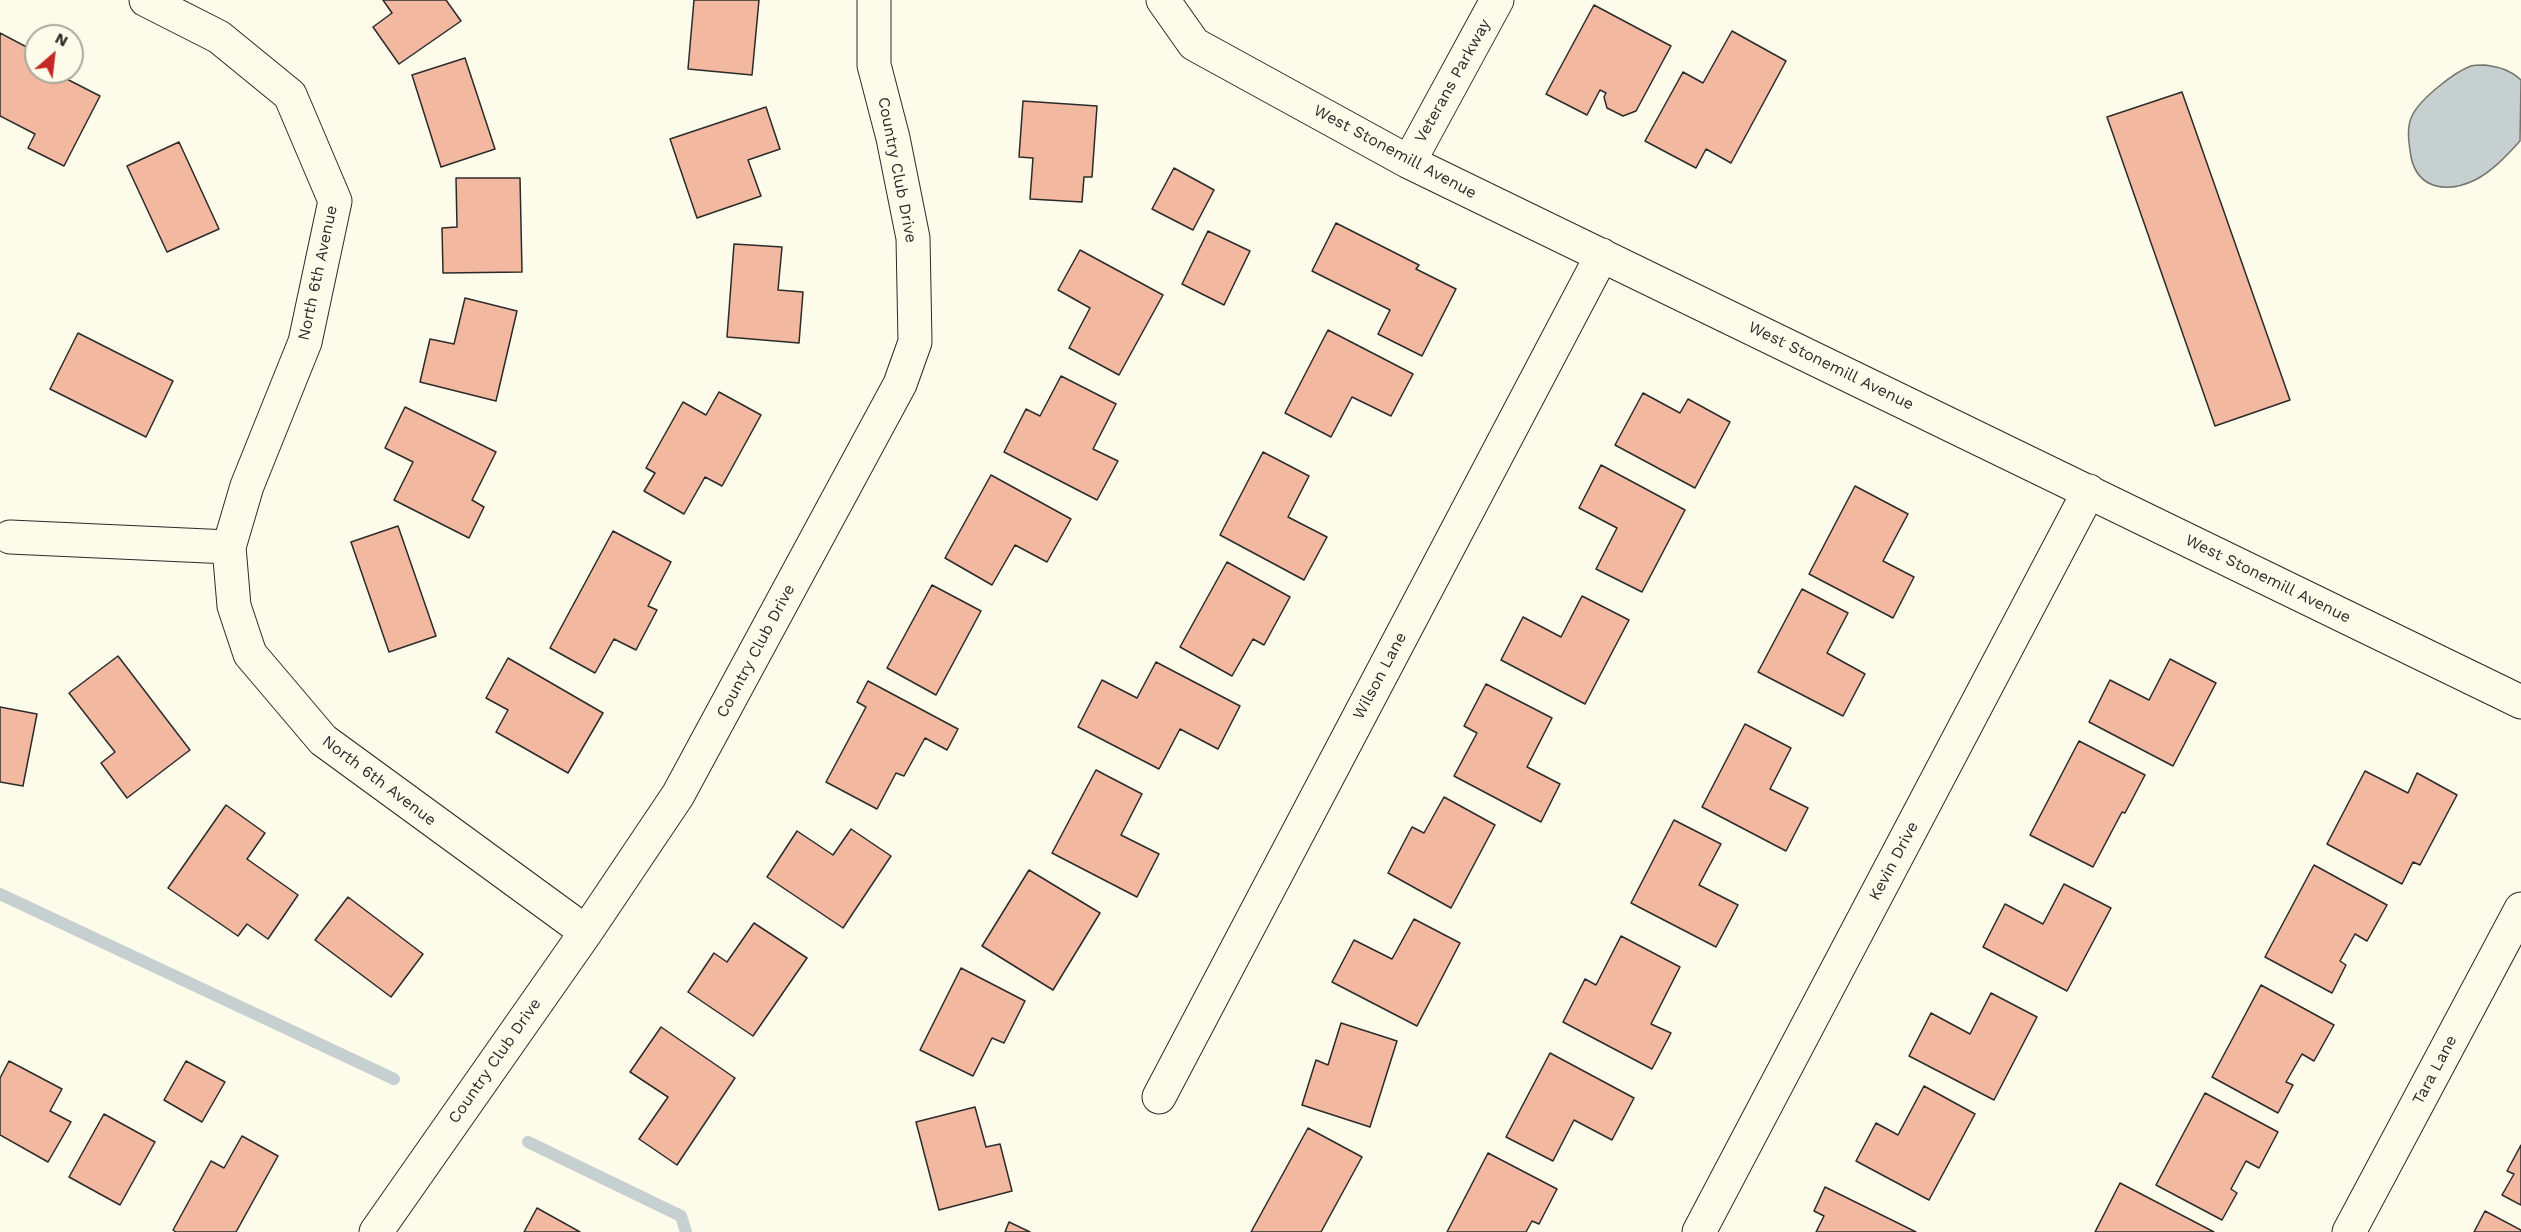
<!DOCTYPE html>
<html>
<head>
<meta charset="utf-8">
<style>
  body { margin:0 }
  #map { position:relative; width:2521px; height:1232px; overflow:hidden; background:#fdfbea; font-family:"Work Sans",sans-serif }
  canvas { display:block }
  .north { position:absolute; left:24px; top:24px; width:60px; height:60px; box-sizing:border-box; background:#fdfbea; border:2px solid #a9a89e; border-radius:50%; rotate:28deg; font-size:16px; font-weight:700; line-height:24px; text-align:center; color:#2b2b2b }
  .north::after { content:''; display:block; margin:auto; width:21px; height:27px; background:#c62828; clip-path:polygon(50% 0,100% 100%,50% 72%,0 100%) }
</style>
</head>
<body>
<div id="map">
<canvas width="2521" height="1232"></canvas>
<div class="north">N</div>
</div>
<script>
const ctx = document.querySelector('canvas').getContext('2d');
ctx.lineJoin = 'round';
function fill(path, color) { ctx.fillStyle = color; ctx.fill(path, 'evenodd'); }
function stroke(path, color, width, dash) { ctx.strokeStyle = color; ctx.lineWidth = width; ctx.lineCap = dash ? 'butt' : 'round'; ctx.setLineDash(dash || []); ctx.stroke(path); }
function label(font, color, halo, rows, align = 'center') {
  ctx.font = font + ' "Work Sans",sans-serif'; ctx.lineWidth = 4.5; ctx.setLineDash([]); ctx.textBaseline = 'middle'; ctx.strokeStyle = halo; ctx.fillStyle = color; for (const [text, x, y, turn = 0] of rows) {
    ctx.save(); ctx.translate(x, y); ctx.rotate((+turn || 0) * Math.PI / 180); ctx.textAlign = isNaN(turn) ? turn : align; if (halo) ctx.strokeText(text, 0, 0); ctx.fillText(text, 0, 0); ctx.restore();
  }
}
const water = new Path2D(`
  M2485,65C2500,67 2510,70 2521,80L2520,141C2507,155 2493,171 2475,180C2448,193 2418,190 2411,157C2409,144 2406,128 2412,116C2419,100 2454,72 2471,66C2475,65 2480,65 2485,65Z`);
fill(water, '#c7d0d0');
stroke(water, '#74746e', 1.5);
stroke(new Path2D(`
  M0,894L394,1079
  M528,1142L681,1216L686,1232`), '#c7d0d0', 12);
const building = new Path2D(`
  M383,0H446L461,21L399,64L373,27L392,13Z
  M694,0H759L752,75L688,69Z
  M1594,5L1671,46L1636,111L1623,116L1607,108L1604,97L1606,93L1600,90L1587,115L1546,94Z
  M1732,31L1786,61L1731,163L1706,149L1696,168L1645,141L1683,72L1703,83Z
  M0,33L36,52L32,62L36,64V72H53L100,96L64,166L28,148L35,134L0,116Z
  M465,58L495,149L441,167L412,75Z
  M2182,92L2290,400L2215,426L2107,117Z
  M1023,101L1097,106L1092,177H1084L1082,202L1030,199L1033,158L1019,157Z
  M766,107L780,149L748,160L761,196L697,218L670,139Z
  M179,142L219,229L167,252L127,166Z
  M1174,168L1214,190L1193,230L1152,209Z
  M456,178H520L522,272L443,273L442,228L457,227Z
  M1336,223L1419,265L1416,269L1456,289L1422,356L1378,334L1390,310L1312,271Z
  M1208,231L1250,251L1224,305L1182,284Z
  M734,244L782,247L778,290L803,292L799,343L727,337Z
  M1080,250L1163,295L1119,375L1069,348L1090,308L1058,290Z
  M465,298L517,311L496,401L420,382L430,339L454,344Z
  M1328,330L1413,374L1391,416L1352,397L1331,437L1285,413Z
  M78,333L173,381L146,437L50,389Z
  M1061,376L1116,404L1093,449L1118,461L1097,500L1004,452L1026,409L1040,416Z
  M719,392L761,415L722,486L705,477L684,514L644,491L655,473L646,468L683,402L706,415Z
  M1643,393L1680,413L1688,399L1730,422L1695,488L1615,445Z
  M405,407L496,452L472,500L484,507L469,538L394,500L413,462L385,448Z
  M1263,452L1309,476L1288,517L1327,537L1304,580L1220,535Z
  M1601,465L1685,510L1642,592L1596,569L1617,528L1579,508Z
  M991,475L1071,519L1047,562L1015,545L992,585L945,558Z
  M1855,486L1908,514L1883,561L1914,577L1893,618L1809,574Z
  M398,526L436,636L389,652L351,542Z
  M613,531L671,562L648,606L657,610L636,650L614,639L595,673L550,648Z
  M1227,562L1290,597L1264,645L1253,639L1232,676L1180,647Z
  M932,585L981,611L936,695L887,668Z
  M1802,589L1848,613L1827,653L1865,674L1843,716L1758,672Z
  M1582,596L1629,620L1585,704L1501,660L1523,617L1561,637Z
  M118,656L190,750L127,798L101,763L115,752L69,693Z
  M508,658L603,713L568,773L496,732L508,710L486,698Z
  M2170,659L2216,683L2173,766L2089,722L2110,680L2149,700Z
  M1156,662L1240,706L1218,749L1180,729L1159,769L1078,727L1102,680L1137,698Z
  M868,681L958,729L947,750L925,738L904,776L896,773L877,809L826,782L866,707L857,702Z
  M1486,684L1552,718L1527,767L1560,784L1541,822L1454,776L1477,733L1464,726Z
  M0,707L37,714L23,786L0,782Z
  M1745,724L1791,748L1770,789L1808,808L1786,851L1702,807Z
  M2079,741L2145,775L2125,813L2122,812L2093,867L2030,835Z
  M1096,770L1142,794L1121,835L1159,854L1137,897L1052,853Z
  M2365,771L2408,793L2417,773L2457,795L2420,865L2413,862L2402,884L2327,844Z
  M1444,797L1495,825L1451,908L1388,873L1412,827L1424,833Z
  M226,805L265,833L247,859L298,895L268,939L247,924L238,936L168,888Z
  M1674,820L1721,844L1699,885L1738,905L1716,947L1631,903Z
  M851,829L891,856L843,928L767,877L797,831L833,855Z
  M2314,865L2387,905L2367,941L2355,934L2340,961L2346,965L2332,993L2265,957Z
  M1029,870L1100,913L1053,990L982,946Z
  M2064,884L2111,908L2067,991L1983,947L2005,904L2043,924Z
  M348,897L423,954L391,997L315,940Z
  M1414,919L1460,943L1417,1026L1332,982L1354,940L1392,959Z
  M754,923L807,958L753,1036L688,992L714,953L727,962Z
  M1621,936L1680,967L1651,1024L1671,1033L1652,1069L1563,1022L1585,979L1596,985Z
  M961,968L1025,1001L1004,1043L992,1038L973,1076L920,1050Z
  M2261,985L2334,1025L2314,1061L2302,1054L2286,1082L2293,1085L2278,1113L2212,1077Z
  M1991,993L2037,1017L1994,1100L1909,1056L1931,1013L1970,1034Z
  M1341,1023L1397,1041L1370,1127L1302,1105L1316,1060L1328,1065Z
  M661,1027L735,1078L677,1165L639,1139L668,1097L630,1072Z
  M1550,1053L1634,1098L1612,1140L1574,1120L1553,1161L1506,1137Z
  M9,1061L62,1089L50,1111L71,1122L48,1162L0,1135V1078Z
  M186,1061L225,1082L202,1122L164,1100Z
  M1924,1086L1975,1114L1929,1200L1856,1161L1876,1123L1898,1135Z
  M2205,1093L2278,1132L2259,1168L2246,1161L2231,1189L2237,1193L2222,1220L2156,1185Z
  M975,1107L986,1147L1000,1144L1012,1191L939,1210L916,1122Z
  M104,1114L155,1142L120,1205L69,1177Z
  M1308,1128L1362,1157L1321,1232H1251Z
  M242,1136L278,1156L236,1232H176L173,1230L211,1161L224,1168Z
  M2521,1145V1205L2502,1195L2514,1174L2507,1171Z
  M1488,1153L1557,1189L1539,1224L1532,1221L1526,1232H1447Z
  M2120,1183L2214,1232H2095Z
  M1825,1187L1916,1232H1816L1824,1216L1814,1211Z
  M537,1208L580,1232H524Z
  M2485,1211L2521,1230V1232H2474Z
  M1009,1222L1030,1232H1005Z`);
fill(building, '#f2b8a0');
stroke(building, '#2b2b2b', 1.5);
const street = new Path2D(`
  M146,0L219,37L290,95L335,201L305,342L247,486L229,547L234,606L250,654L323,740L586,932
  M1163,0L1194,44L1409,162L2521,702
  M1409,162L1497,0
  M10,537L229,547
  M1159,1097L1602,255
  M376,1232L586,932L678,795L900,384L915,342L913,238L893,138L874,65V0
  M1699,1232L2089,491
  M2349,1232L2521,909`);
stroke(street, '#2b2b2b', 35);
stroke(street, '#fdfbea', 33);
label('16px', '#2b2b2b', '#fdfbea', [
  ["Veterans Parkway",1453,81,-61],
  ["West Stonemill Avenue",1395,152,28],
  ["Country Club Drive",897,170,79],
  ["North 6th Avenue",318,273,-78],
  ["West Stonemill Avenue",1831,366,26],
  ["West Stonemill Avenue",2268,579,26],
  ["Country Club Drive",756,651,-62],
  ["Wilson Lane",1380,676,-62],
  ["North 6th Avenue",379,781,37],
  ["Kevin Drive",1894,861,-62],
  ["Country Club Drive",495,1061,-55],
  ["Tara Lane",2435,1070,-62]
]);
</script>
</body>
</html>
